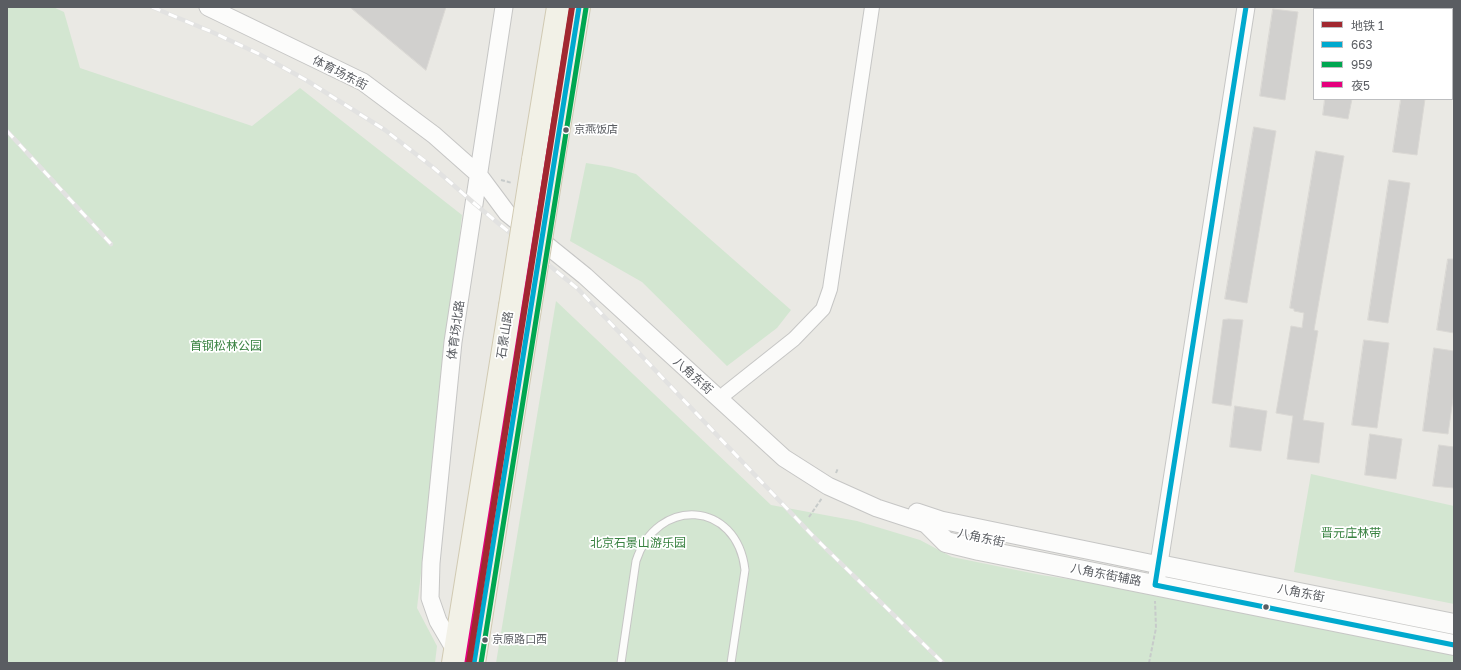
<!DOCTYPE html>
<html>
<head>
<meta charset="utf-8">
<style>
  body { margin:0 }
  #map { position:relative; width:1461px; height:670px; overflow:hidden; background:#eae9e4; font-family:"Golos Text","Noto Sans SC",sans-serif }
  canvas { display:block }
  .frame { position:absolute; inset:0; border:8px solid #5a5d62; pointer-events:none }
  .legend { position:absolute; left:1313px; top:8px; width:140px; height:92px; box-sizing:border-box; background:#fff; border:1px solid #bdbec0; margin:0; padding:5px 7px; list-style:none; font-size:12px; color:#5a5d62 }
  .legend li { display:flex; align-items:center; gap:8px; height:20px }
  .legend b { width:20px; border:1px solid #bdbec0 }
</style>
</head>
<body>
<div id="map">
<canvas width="1461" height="670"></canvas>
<div class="frame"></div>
<ul class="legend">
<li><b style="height:5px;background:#a12830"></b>地铁 1</li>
<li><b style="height:5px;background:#00a9ce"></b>663</li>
<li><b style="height:5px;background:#00a651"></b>959</li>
<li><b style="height:5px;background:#e5007d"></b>夜5</li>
</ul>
</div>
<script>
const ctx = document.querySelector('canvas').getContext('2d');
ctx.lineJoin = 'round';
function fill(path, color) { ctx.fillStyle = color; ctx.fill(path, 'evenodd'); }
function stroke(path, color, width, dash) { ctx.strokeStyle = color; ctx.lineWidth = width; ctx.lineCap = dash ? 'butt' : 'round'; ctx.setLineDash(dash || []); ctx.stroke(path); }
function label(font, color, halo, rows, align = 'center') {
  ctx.font = font + ' "Golos Text","Noto Sans SC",sans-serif'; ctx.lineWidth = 3.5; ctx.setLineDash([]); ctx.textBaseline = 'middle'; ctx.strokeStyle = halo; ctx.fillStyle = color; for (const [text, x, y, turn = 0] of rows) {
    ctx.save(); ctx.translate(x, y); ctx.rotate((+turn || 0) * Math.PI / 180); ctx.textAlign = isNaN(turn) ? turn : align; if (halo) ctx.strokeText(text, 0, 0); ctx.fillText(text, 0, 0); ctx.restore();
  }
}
fill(new Path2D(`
  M7,7H53L64,12L80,68L252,126L300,88L462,215L417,608L437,646L435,663H7Z
  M586,163L611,167L636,174L791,310L777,328L727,366L642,282L570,241Z
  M556,301L771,505L857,521L920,540L952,557L1041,575L1122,587L1454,651V663H496Z
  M1311,474L1454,506V604L1294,572Z`), '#d3e6d1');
const building = new Path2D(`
  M350,7H446L426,70Z
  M1273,9L1298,12L1285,100L1260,96Z
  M1325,99H1352L1348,119L1323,115Z
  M1401,99H1425L1417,155L1393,152Z
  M1254,127L1276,131L1247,303L1225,299Z
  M1316,151L1344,156L1314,330L1318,331L1303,420L1324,423L1319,463L1287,459L1293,416L1276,413L1291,326L1302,328L1304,313L1294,311V309L1290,308Z
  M1389,180L1410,183L1388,323L1368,320Z
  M1448,259H1454V333L1437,330Z
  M1229,319L1243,320L1231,406L1212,403L1223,320Z
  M1364,340L1389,343L1377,428L1352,425Z
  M1434,348L1454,351V392L1448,434L1423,431Z
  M1235,406L1267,411L1261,451L1230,447Z
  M1370,434L1402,439L1396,479L1365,475Z
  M1439,445L1454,447V488L1433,486Z`);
fill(building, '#d1d0ce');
stroke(building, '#dad8d4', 1);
const service = new Path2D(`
  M621,663L636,561C657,496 737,500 745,570L731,663`);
const minor = new Path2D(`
  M1370,7L1381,9
  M1452,21H1454
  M726,393L794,339L823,309L830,289L872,7`);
const tertiary = new Path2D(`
  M208,7L363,82L434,135L478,174L507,213L585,276L784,458L828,486L877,508L929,525
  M917,512L941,520L1159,565
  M1157,576L1246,7
  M455,650L438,621L430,598L431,563L453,342L504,7`);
const secondary = new Path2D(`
  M929,525L946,542L979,550L1454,645
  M1159,565L1454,624`);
const primary = new Path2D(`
  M533,160L558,7
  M553,164L579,7
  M453,663L510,306
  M474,663L530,309`);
stroke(service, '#c6c6c5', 9);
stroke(minor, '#c6c6c5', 16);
stroke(tertiary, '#c6c6c5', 19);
stroke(secondary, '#c7c7c6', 22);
stroke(primary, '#d1cab3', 24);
stroke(new Path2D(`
  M501,180L512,183
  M836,473L838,468
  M809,517L822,498
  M1149,663L1156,628L1155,601`), '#c7cbca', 2, [4, 2]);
stroke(service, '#fcfcfb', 7);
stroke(minor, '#fcfcfb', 14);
stroke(tertiary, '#fcfcfb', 17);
stroke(secondary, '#fcfcfb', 20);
stroke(primary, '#f2f1e7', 22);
const rail = new Path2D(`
  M152,7L212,32L259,54L306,80L385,130L435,169L475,204L578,289L813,536L943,663
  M7,131L111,244`);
stroke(rail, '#e2e2e1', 4.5);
stroke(rail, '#fff', 3, [9]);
const primaryBridge = new Path2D(`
  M510,306L533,160
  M530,309L553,164`);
stroke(primaryBridge, '#d1cab3', 24, []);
stroke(primaryBridge, '#f2f1e7', 22);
stroke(new Path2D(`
  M1246,7L1155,585L1454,645
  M474,663L579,7`), '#00a9ce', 5);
stroke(new Path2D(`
  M481,663L586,8`), '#00a651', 5);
stroke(new Path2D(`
  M467,662L572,7`), '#e5007d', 5);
stroke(new Path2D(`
  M469,663L572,7`), '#a12830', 6);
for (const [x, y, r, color] of [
  [566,130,3.5,"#5a5d62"],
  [1266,607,3.5,"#5a5d62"],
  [485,640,3.5,"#5a5d62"]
]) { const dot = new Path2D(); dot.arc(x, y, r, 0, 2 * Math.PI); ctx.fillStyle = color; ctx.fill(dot); stroke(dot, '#fff', 1.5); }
label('11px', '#5a5d62', '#fff', [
  ["京燕饭店",574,130],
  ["京原路口西",492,640]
], 'left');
label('12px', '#5a5d62', '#fff', [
  ["体育场东街",340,73,27],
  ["体育场北路",456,330,-82],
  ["石景山路",505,335,-81],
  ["八角东街",693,376,42],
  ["八角东街",981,538,12],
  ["八角东街辅路",1106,575,11],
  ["八角东街",1301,593,11]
]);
label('12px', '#398241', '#fff', [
  ["首钢松林公园",226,346],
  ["晋元庄林带",1351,533],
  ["北京石景山游乐园",638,543]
]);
</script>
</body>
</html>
